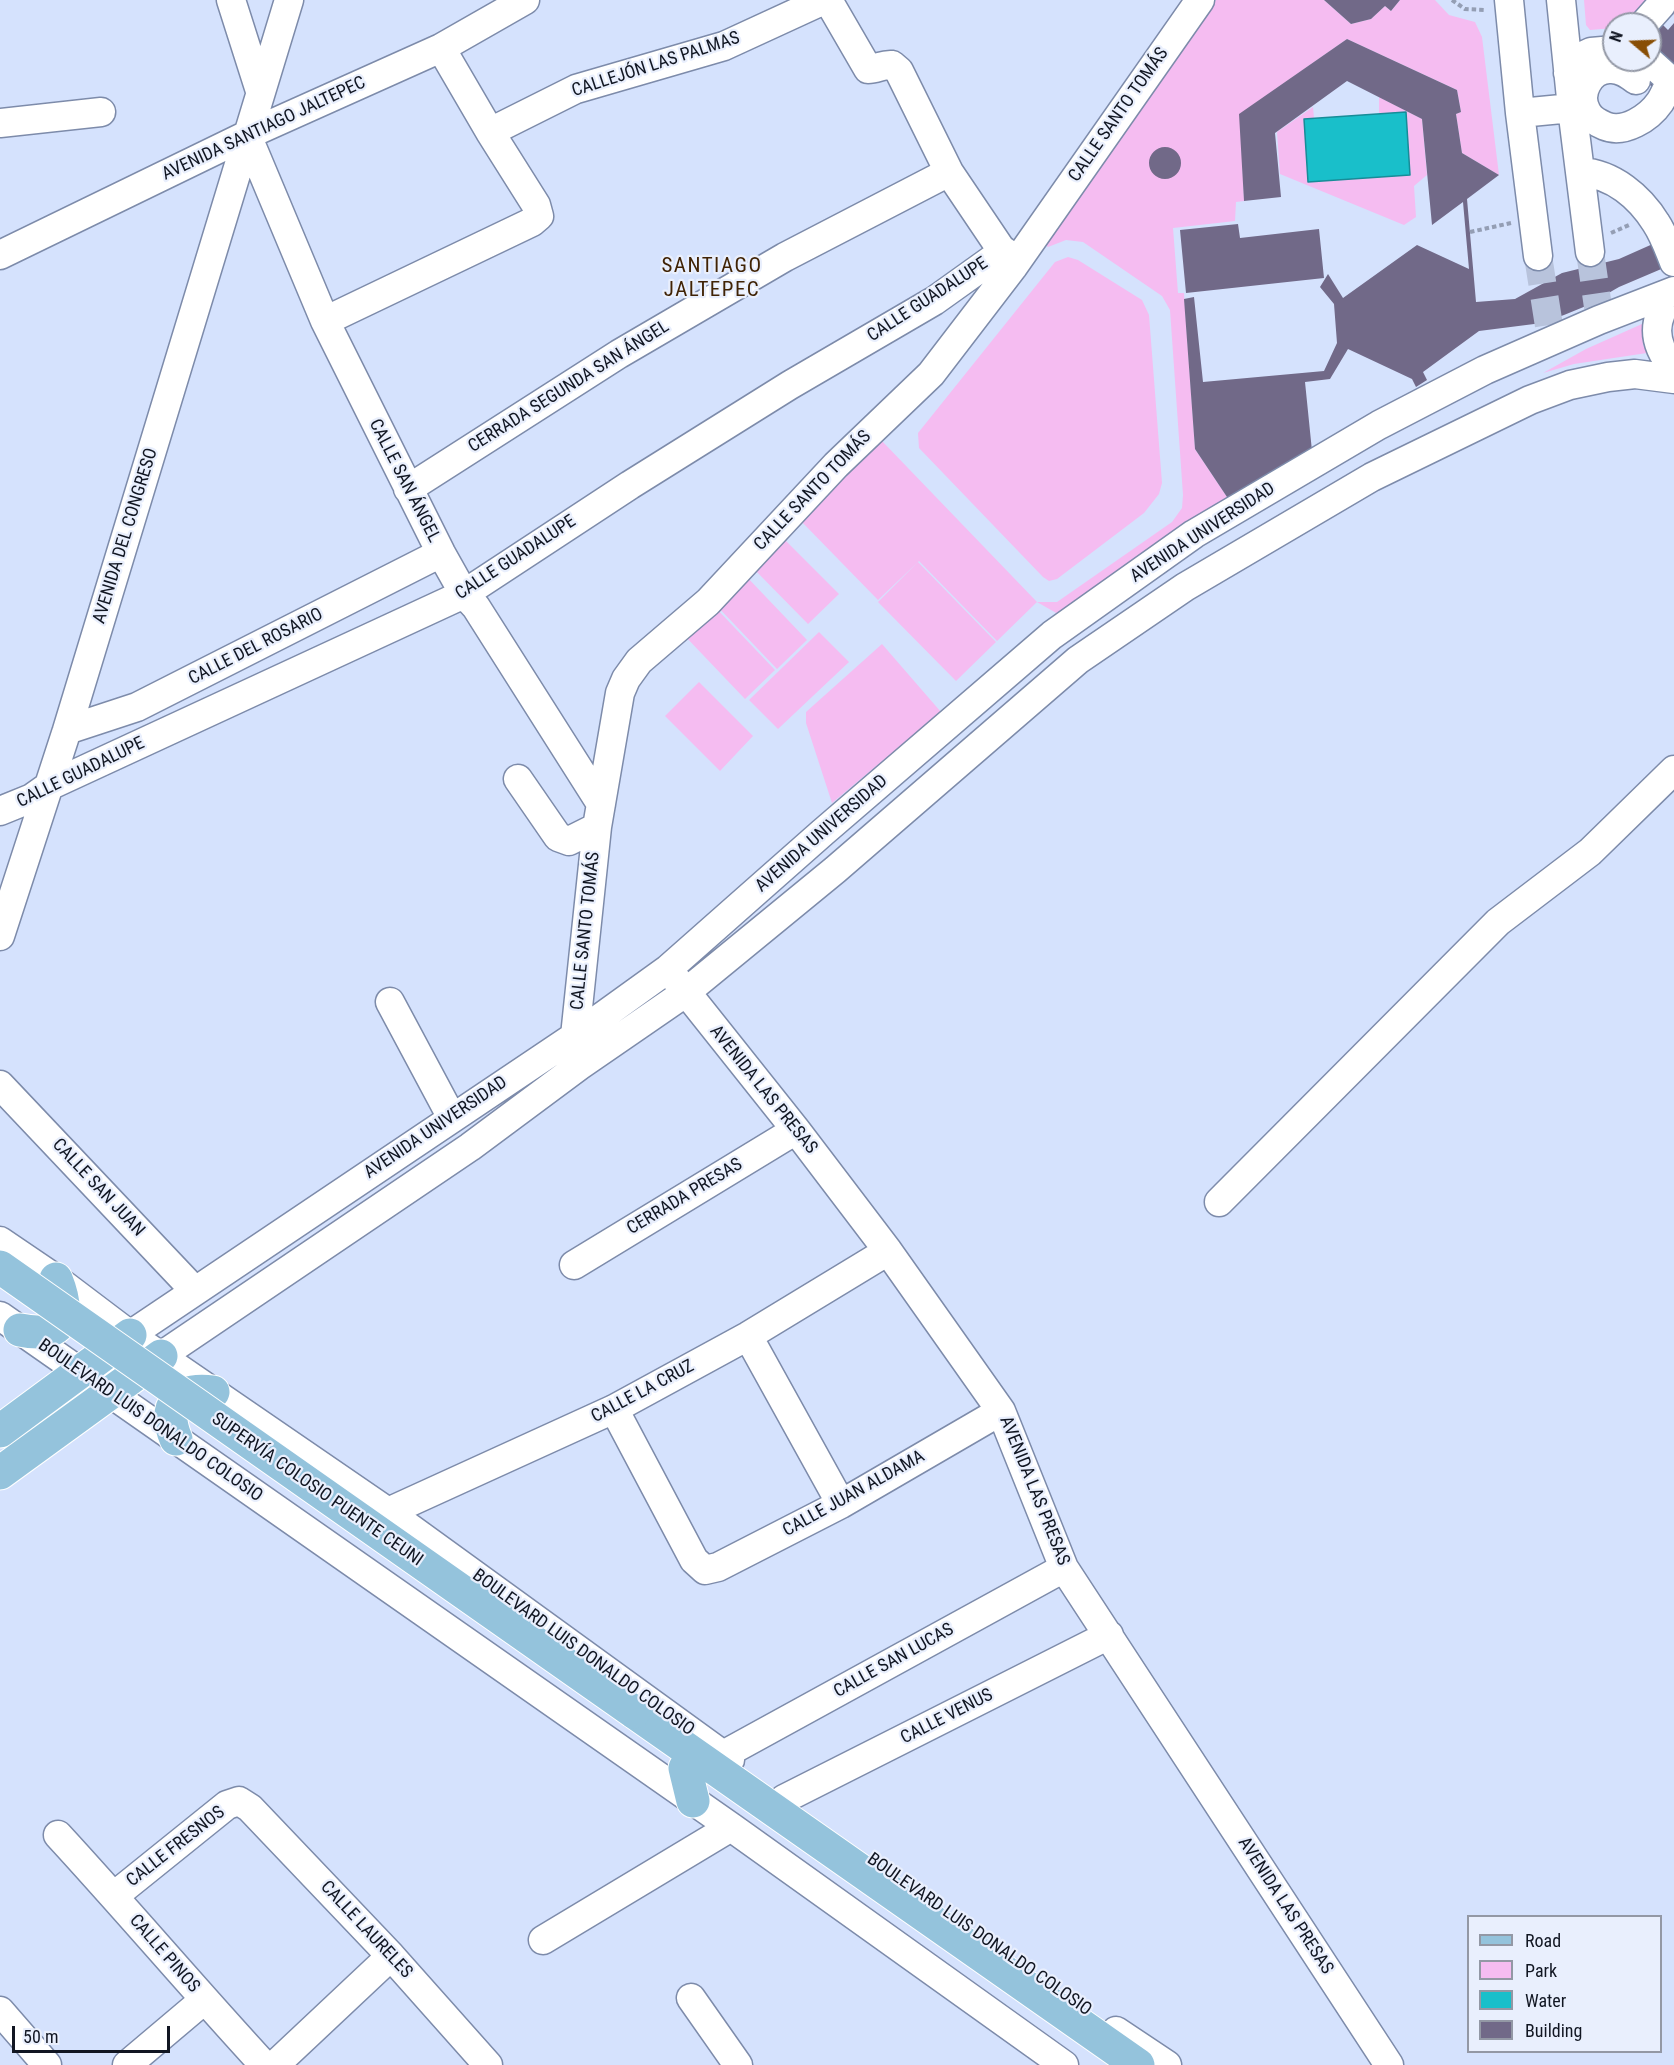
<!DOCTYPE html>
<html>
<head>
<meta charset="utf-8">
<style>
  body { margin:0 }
  #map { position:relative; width:1674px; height:2065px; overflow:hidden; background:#d5e2fd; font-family:"Roboto Condensed",sans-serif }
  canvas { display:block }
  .legend { position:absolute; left:1467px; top:1915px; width:195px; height:138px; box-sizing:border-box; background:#e9effd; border:2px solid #9398a5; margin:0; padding:8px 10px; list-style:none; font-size:18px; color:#111622 }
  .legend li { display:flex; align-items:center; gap:12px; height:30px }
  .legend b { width:30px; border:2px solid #9398a5 }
  .north { position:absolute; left:1602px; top:12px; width:60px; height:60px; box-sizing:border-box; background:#e9effd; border:2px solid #9398a5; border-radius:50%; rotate:289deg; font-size:16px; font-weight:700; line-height:24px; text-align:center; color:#111622 }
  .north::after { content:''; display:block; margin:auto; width:21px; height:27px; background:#884e05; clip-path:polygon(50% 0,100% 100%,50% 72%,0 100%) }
  .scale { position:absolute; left:12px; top:2026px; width:158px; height:27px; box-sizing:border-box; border:3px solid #111622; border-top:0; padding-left:8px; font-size:18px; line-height:21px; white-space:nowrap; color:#111622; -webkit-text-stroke:4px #e9effd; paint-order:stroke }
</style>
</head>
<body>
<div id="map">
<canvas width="1674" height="2065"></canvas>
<ul class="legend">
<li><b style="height:8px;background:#94c3dc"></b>Road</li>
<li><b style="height:16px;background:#f5bcf1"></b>Park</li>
<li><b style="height:16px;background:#19bfca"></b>Water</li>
<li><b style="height:16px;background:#716988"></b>Building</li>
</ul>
<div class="north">N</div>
<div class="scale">50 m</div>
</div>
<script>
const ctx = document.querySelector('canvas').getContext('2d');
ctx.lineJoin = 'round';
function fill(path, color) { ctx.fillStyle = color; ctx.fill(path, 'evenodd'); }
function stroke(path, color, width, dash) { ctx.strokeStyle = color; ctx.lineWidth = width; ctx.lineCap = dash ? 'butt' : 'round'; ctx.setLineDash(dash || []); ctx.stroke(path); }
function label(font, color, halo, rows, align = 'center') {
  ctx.font = font + ' "Roboto Condensed",sans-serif'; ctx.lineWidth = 4.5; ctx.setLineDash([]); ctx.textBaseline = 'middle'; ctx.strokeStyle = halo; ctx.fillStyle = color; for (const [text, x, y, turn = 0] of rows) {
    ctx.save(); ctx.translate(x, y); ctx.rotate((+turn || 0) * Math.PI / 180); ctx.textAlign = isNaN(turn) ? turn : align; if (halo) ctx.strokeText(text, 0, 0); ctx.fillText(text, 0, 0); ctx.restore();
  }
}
fill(new Path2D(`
  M1216,0H1324L1351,24L1371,19L1385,6L1391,11L1400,0H1435L1449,15L1475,22L1482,37L1499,175L1462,153L1456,114L1461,112L1457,90L1347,39L1240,114L1244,201L1236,202L1235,221L1173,228L1178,293H1184L1195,449L1229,500L1058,614L1037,602L997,641L919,561L878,600L800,520L882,441L1037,602H1057L1172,522L1182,508L1183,495L1170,310L1162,296L1083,242L1066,240L1048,247L1040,240Z
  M1584,0H1651L1631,24H1614V28L1590,30L1586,25Z
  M1379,97L1422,119L1427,175L1414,186L1416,217L1404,225L1280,174L1277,132L1313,107L1314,118L1305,119L1309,182L1409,175L1406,112L1379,114Z
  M1068,257L1078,260L1142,300L1149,315L1162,483L1159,494L1144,513L1057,579L1049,581L1043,577L919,448L918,433L1055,262Z
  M1642,324L1643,345L1647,353L1574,364L1543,373L1586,349Z
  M781,536L839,594L808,624L751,566Z
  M918,562L996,642L956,681L878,602Z
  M745,575L807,640L777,669L715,604Z
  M713,605L775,670L745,699L683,634Z
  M819,632L849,662L778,729L749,700Z
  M882,644L941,712L832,803L806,723V712Z
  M699,682L753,736L720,771L665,716Z`), '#f5bcf1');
const water = new Path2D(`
  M1406,112L1410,175L1308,182L1304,119Z`);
fill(water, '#19bfca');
stroke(water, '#178c98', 1.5);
fill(new Path2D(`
  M1324,0H1400L1391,11L1385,6L1371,19L1351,24Z
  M1655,17L1668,30L1674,23V108L1624,60H1650V24Z
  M1347,39L1457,90L1461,112L1456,114L1462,153L1499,175L1467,199L1476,302L1515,299L1562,273L1619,259L1655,243L1666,267L1619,287L1586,306L1564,315L1542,323L1479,331L1423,372L1427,380L1416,387L1412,379L1348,349L1330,379L1305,382L1312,451L1229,500L1195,449L1184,299L1194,297L1203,382L1324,371L1337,343L1334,304L1320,287L1328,274L1343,298L1417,245L1469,269L1463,202L1432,225L1422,119L1347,81L1275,133L1281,197L1244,201L1239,114Z
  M1149 163a16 16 0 1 1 32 0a16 16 0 1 1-32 0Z
  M1238,224L1240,238L1319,229L1324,278L1186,293L1180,230Z`), '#716988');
stroke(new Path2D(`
  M1590,252L1598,307
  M1538,256L1549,326`), '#b8c3dc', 28, [28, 14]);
const minor = new Path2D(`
  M231,0L260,91
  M828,0L868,69C877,69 883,64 892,65L899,71L949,172L1013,267
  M1509,0L1520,113L1538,256
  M1561,0L1572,108L1590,252
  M1644,24L1661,5V0
  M1568,73L1574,60L1591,52L1614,50
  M1636,80C1628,74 1621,69 1611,69C1590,68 1576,94 1587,112C1590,118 1598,123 1605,126C1624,134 1649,118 1660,102C1664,96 1667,88 1671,81L1648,60
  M1520,113L1572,108
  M0,123L101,112
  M490,132L576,89L724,46L824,0
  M247,135L325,321L441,553L464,594L476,607L601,804
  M1581,172C1613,174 1640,197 1656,223C1664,235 1669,250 1674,262
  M0,255L247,135L441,48L525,0
  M1674,293C1651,319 1652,343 1674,369
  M325,321L532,222L539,216L536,205L490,132L441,48
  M408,489L619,354L785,257L949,172
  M67,730L137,707L441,553
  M518,779L558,837L569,841L597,827
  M0,811L32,798L49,786L464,594L630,485L790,385L934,301L1004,251
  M0,936L67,730L289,0
  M675,978L796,1130L888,1251L1001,1411L1064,1568L1389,2065
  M390,1002L452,1118
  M575,1036L597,827L620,693L626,679L639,661L708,602L836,465L931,374L1013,267L1200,0
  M0,1085L195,1291
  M1219,1202L1498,922L1590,852L1674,770
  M0,1241L56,1279L130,1335L388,1512L730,1760
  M574,1265L796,1130
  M0,1316L731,1827L1064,2065
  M130,1335L575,1036L668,969L822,833L1052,635L1194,534L1379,425L1485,370L1599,320L1674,291
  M748,1336L841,1504
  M161,1356L470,1147L579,1066L685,993L835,870L1078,660L1185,587L1372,477L1530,400L1570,385L1608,377L1635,374L1674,379
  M614,1409L694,1560L705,1570L718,1567L841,1504L1001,1411
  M388,1512L614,1409L748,1336L888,1251
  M723,1755L1064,1568
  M784,1799L1109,1635
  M58,1835C128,1911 194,1989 264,2065
  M114,1896L227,1805L239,1801L250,1808L391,1956L488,2065
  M543,1940L731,1827
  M691,1998L738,2065
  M0,2011L47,2065
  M1116,2031L1167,2065
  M127,2065L204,2000
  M275,2065L391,1956`);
const major = new Path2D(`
  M20,1330C65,1339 71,1316 56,1279
  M0,1431L130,1335
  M176,1439C162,1406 178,1387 213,1392
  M0,1473L161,1356
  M634,1712L1138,2065
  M685,1768L693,1801`);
stroke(minor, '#7d8baa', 31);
stroke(major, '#fff', 35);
stroke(new Path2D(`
  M1452,0L1465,9L1486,10
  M1470,232L1511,223
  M1611,233L1629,225`), '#949eb4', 4, [4.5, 3]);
stroke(minor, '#fff', 28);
stroke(major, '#94c3dc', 33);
const majorBridge = new Path2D(`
  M0,1267L634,1712`);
stroke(majorBridge, '#fff', 35, []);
stroke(majorBridge, '#94c3dc', 33);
label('18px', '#111622', '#e9effd', [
  ["CALLEJÓN LAS PALMAS",656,65,-18],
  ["CALLE SANTO TOMÁS",1119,115,-55],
  ["AVENIDA SANTIAGO JALTEPEC",264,129,-25],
  ["CALLE GUADALUPE",928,300,-33],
  ["CERRADA SEGUNDA SAN ÁNGEL",569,387,-32],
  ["CALLE SAN ÁNGEL",404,481,63],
  ["CALLE SANTO TOMÁS",813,491,-46],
  ["AVENIDA UNIVERSIDAD",1203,533,-33],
  ["AVENIDA DEL CONGRESO",126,536,-73],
  ["CALLE GUADALUPE",516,558,-33],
  ["CALLE DEL ROSARIO",256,647,-27],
  ["CALLE GUADALUPE",81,773,-26],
  ["AVENIDA UNIVERSIDAD",822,834,-41],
  ["CALLE SANTO TOMÁS",586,931,-84],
  ["AVENIDA LAS PRESAS",763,1090,51],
  ["AVENIDA UNIVERSIDAD",436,1128,-34],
  ["CALLE SAN JUAN",98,1188,47],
  ["CERRADA PRESAS",685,1197,-31],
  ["CALLE LA CRUZ",643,1392,-28],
  ["BOULEVARD LUIS DONALDO COLOSIO",150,1421,35],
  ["SUPERVÍA COLOSIO PUENTE CEUNI",317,1490,35],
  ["AVENIDA LAS PRESAS",1034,1491,68],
  ["CALLE JUAN ALDAMA",854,1494,-29],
  ["BOULEVARD LUIS DONALDO COLOSIO",583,1653,36],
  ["CALLE SAN LUCAS",894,1661,-29],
  ["CALLE VENUS",947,1717,-27],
  ["CALLE FRESNOS",176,1847,-38],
  ["AVENIDA LAS PRESAS",1285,1906,57],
  ["CALLE LAURELES",366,1930,47],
  ["BOULEVARD LUIS DONALDO COLOSIO",979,1935,35],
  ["CALLE PINOS",164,1954,49]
]);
ctx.letterSpacing = '1.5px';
label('21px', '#402305', '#e9effd', [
  ["SANTIAGO",712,267],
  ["JALTEPEC",712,291]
]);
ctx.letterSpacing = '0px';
</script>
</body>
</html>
